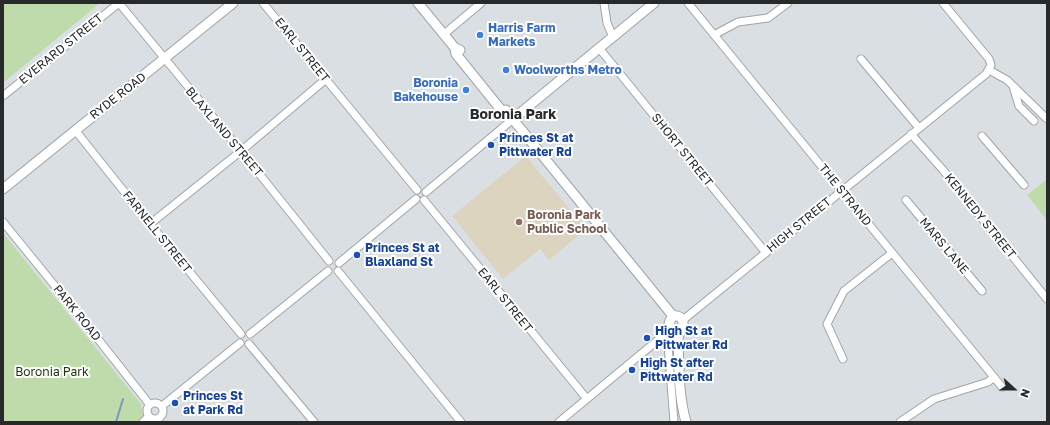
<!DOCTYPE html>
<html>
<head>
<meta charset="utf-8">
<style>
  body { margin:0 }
  #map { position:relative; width:1050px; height:425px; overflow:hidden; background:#dadfe4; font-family:"Golos Text",sans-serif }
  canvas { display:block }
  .frame { position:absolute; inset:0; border:4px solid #27292b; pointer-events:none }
  .north { position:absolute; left:994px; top:369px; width:40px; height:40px; -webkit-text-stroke:3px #fff; paint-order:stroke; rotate:111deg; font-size:11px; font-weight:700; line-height:16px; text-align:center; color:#27292b }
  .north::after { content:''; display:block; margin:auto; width:14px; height:18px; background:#27292b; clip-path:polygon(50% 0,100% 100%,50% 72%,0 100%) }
</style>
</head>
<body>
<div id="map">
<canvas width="1050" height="425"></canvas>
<div class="frame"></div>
<div class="north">N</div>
</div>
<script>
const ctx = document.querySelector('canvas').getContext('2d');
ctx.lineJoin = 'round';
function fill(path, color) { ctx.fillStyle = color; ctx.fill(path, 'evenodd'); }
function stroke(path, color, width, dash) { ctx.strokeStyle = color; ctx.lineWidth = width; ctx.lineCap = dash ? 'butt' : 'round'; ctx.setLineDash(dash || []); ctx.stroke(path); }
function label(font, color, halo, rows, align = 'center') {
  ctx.font = font + ' "Golos Text",sans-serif'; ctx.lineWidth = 4; ctx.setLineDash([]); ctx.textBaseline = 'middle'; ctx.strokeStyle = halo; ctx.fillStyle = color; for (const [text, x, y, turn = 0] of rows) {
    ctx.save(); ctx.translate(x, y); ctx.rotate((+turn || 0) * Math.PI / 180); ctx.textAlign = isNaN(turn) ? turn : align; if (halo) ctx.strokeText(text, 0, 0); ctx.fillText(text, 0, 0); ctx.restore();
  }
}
fill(new Path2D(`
  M526,156L586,229L549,260L540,249L503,279L452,216Z`), '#ddd4bf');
fill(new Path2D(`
  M3,3H100L3,83Z
  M1047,179V220L1027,195Z
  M3,233L141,404L144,421L148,422H3Z`), '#c0dbab');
stroke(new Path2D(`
  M116,422L123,399`), '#789ab8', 2);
const street = new Path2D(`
  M119,3L241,151L329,261
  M263,3L417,190
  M604,3L607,23L613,37
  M688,3L1002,387
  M443,35L481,3
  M714,35L738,22L768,18L788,3
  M599,48L766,253
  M861,59L919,128
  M989,70L1007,80L1046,118
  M1013,86L1019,106L1034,121
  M3,96L119,3
  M75,130L150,224L241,334
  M911,134L943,170L1047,299
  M982,136L1024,185
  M426,192L513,119
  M424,200L587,399
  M906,200L982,291
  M3,222L94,334L150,405
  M150,224L241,151L326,79
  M339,263L416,199
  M338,271L461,422
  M683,320L986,74L991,65L989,59L943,3
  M250,334L328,271
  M661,337L668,345L674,422
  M249,344L314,422
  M843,359L827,324L844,291L892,253
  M147 411a8 8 0 1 1 16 0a8 8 0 1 1-16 0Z
  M162,406L240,343
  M143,422L149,416
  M559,422L670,330
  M900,422L934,399L988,382L994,377`);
const secondary = new Path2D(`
  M418,3L455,48L460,50
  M455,48L456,54L502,111L506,110L507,112L673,316
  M513,119L654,3
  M3,189L233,3
  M673,316C686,314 685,329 678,335
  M673,316C667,323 667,334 678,335
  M678,335C679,364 678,394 686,422`);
stroke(street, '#9fa4a8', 9);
stroke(secondary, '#9fa4a8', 11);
stroke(street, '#fff', 7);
stroke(secondary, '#fff', 9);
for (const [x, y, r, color] of [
  [480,35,4,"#3f7fe0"],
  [506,70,4,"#3f7fe0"],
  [466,90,4,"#3f7fe0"],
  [491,145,4,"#1a4fb4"],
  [519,222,4,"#8d6e63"],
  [357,255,4,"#1a4fb4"],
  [647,338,4,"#1a4fb4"],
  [632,370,4,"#1a4fb4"],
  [175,403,4,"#1a4fb4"]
]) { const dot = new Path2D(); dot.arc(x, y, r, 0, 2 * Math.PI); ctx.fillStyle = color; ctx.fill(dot); stroke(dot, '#fff', 1.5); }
label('bold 12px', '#366cbe', '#fff', [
  ["Harris Farm",488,28],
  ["Markets",488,42],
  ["Woolworths Metro",514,70],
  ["Boronia",458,83,"right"],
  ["Bakehouse",458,97,"right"]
], 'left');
label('12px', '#27292b', '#fff', [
  ["EVERARD STREET",61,49,-39],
  ["EARL STREET",302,50,51],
  ["RYDE ROAD",118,96,-38],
  ["BLAXLAND STREET",224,132,50],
  ["SHORT STREET",682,150,51],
  ["THE STRAND",845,195,51],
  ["KENNEDY STREET",980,216,51],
  ["HIGH STREET",799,225,-39],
  ["FARNELL STREET",157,232,51],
  ["MARS LANE",944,246,50],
  ["EARL STREET",505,300,51],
  ["PARK ROAD",77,313,51]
]);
label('bold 12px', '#164399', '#fff', [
  ["Princes St at",499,138],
  ["Pittwater Rd",499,152],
  ["Princes St at",365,248],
  ["Blaxland St",365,262],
  ["High St at",655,331],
  ["Pittwater Rd",655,345],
  ["High St after",640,363],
  ["Pittwater Rd",640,377],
  ["Princes St",183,396],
  ["at Park Rd",183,410]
], 'left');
label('bold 12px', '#785e54', '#fff', [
  ["Boronia Park",527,215],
  ["Public School",527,229]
], 'left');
label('12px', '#1d3404', '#fff', [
  ["Boronia Park",52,372]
]);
label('bold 14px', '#27292b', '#fff', [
  ["Boronia Park",513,115]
]);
</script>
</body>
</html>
